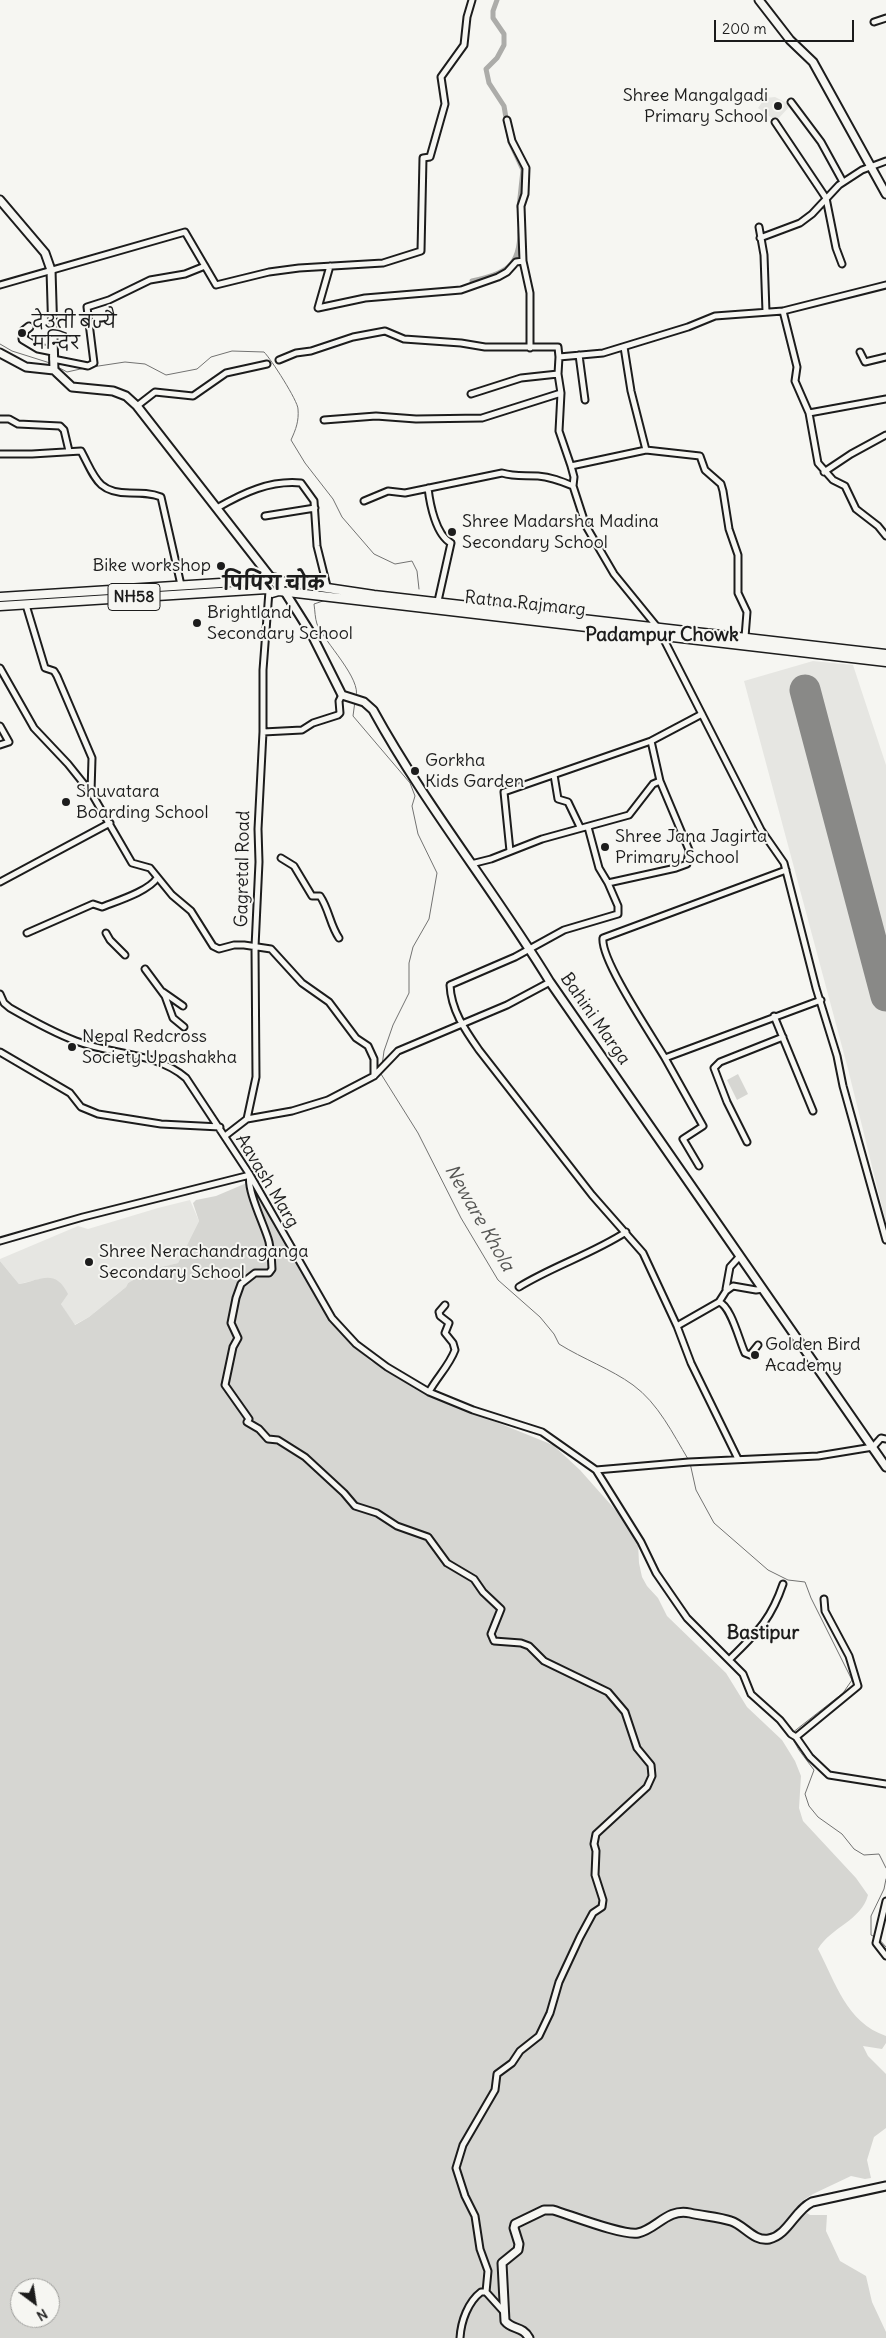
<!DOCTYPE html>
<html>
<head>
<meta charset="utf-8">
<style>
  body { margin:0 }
  #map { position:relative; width:886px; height:2338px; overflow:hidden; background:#f6f6f2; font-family:Delius,sans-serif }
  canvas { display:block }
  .north { position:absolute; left:10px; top:2278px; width:50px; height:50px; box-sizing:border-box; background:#f6f6f2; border:1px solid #9f9f9c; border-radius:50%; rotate:149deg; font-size:14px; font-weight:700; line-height:20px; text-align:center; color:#1c1c1c }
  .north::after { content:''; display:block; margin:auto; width:18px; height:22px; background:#1c1c1c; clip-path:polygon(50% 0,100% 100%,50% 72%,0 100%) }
  .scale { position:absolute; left:714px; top:20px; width:140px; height:22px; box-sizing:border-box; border:2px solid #1c1c1c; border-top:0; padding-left:6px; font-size:15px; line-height:18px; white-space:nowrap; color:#1c1c1c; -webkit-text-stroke:4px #f6f6f2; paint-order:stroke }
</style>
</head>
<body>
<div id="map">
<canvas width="886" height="2338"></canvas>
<div class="north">N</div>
<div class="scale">200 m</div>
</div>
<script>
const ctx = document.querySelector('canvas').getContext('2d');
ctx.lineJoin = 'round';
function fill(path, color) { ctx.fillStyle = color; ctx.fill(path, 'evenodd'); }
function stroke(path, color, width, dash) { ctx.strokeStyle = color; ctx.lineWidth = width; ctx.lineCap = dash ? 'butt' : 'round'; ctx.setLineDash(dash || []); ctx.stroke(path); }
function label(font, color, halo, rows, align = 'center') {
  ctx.font = font + ' Delius,"Playpen Sans Deva",sans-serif'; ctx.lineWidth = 4; ctx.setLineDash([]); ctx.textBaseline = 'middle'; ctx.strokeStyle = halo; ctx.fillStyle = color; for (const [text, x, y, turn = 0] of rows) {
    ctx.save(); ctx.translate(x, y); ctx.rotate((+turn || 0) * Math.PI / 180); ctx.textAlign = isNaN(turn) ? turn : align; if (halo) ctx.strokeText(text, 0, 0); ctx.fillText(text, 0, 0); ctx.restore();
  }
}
fill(new Path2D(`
  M775,97L791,105L776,121L758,108L765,98Z
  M813,661L853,665L886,765V1223L848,1069L744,681Z
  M190,1200L199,1221L178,1263L162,1267L128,1283L126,1287L89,1317L74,1325L61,1304L40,1279L19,1284L0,1261V1259L78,1226L88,1229L158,1208Z`), '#e6e6e2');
fill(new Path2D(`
  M738,1074L748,1094L737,1100L727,1080Z
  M249,1182L332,1319L360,1352L372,1362L390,1366L406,1380L429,1395L553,1445L580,1470L627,1523L638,1543L639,1563L642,1577L647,1586L658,1598L667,1616L726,1673L747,1707L782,1740L795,1761L801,1776L799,1808L803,1821L856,1878L868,1895C861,1921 831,1927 818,1949C836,1983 846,2022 886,2036V2043L882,2049L863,2046L868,2056L886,2074V2128L874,2137L867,2160L871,2178L865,2179L851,2176L813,2194L802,2201L798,2207L810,2215H827L826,2231L840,2261L866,2276L872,2302L886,2332V2338H0V1261L19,1284C41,1280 55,1268 68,1294L61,1304L75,1325L89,1317L126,1287L128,1283L153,1269L178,1263L199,1221L193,1203L196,1200L216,1196ZM20,2288H50V2318H20Z`), '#d6d6d2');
stroke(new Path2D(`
  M0,344L12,351L50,363
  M56,366L67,372L85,368
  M92,367L125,362L145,364L166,375L197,369L211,357L232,351L264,352C271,359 298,401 298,409C299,421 296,429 291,440L305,463L333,499L342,517L374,554L395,564L412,561L417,571L419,589
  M326,600L314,604C315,611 315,618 317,624C325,643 362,679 356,697
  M359,604L407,610
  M355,701L353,716L410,783L415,796L412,806L418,834L437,873L429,919L413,947L409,963V993L393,1025L384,1051L382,1066
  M382,1070L381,1074L418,1133L461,1218L498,1280L540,1317L554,1334L559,1344C583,1359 611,1369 633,1385C658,1403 673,1434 688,1459
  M690,1463L696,1490L714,1523L768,1570L788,1580L805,1582L811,1598L852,1680L843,1693L792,1733
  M791,1736L799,1750L814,1770L805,1794L809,1806L818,1817L842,1834L854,1849L864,1855L879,1854L886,1868
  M875,1937L871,1935V1916L884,1889L886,1879
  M878,1938L886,1947`), '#727271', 1);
stroke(new Path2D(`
  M497,0L493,11V18L504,34V45L497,58L486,69L489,83L504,106L510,142L523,170L519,207
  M472,281C505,273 520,268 520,231`), '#acaca9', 5);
stroke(new Path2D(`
  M805,690L886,996`), '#898987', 31);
const street = new Path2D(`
  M874,22L886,18
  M791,102L821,142L843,182
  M507,120L512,141L526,168L525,194L521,206L523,261L530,293V348
  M775,122L826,198L836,248L842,264
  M759,227L764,255L766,312
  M760,238L800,223L812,214L839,185L862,170L886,161
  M330,266L318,308L365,298L461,290L498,277L507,272L516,262L523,261
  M0,285L185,232L216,285L269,272L299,268L383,263L421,251L423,158L430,157L445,104L441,77L464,45L467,17L472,0
  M886,285L783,311L715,316L688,327L603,353L559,357L558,374L561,393L559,431L571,466L574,477L573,486L586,526L614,574L658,628L761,830L784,863L816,988L837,1056L843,1086L886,1240
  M783,311L797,367L795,381L809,413L818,463L833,480L845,486L856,509L878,526L886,536
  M624,347L631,391L646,450L700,456L705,470L721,484L723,491L729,529L738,555V593L747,612L745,637
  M860,352L865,362L886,357
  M579,355L585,400
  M53,359L88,366L94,363L87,307L109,300L150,280L185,274L205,266
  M279,360L296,353L311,351L353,337L385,331L404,339L461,343L485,347H558L559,357
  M471,394L521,378L558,374
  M137,406L155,392L193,396L226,373L267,364
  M809,413L886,399
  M0,419H9L18,424L60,426L64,430L69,451
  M324,420L376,416L416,419L482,418L561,393
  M0,454H32L81,451C95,477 97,493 130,493C141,493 151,493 161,497L181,585
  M571,466L646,450
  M824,472L851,454L886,435
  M428,488C430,505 436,535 451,543L438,601
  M364,501L388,491L405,493L502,473C515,477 525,475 538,476C551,477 561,481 573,486
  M217,508C243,493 270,480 301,483L314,501L317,546L327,586
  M265,516L315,508
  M26,605L45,668L54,671L57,676L92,758L91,792
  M0,668L34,728L68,764L92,794L132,863L150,868L172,895L191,911L213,946L219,949L234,945H244L271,949L302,983L329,1002L356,1038L368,1046L374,1059V1076
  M0,726L9,742L0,745
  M263,732L302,730L313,723L338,715L340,713L339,701L342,695
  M651,741L660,781L689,850L687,864L676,868L608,883L618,906V914L564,930L515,957L450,985C451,1010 465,1030 479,1050L592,1195L643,1253L677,1326L691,1363L738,1459
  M554,775L558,799L568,802L580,827
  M588,827L599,868L608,883
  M510,851L504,792L651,741L702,714
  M281,858L294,866L312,896H320C329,909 330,925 339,938
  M471,864L491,859L542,839L629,815L653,784L660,781
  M0,882L110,823
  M27,933L93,904L102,907C117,901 149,891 157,878
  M106,933L110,940L125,955
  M145,969L165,996L173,1018L184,1027
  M163,992L183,1006
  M0,994L4,1003L10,1008C31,1020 54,1033 76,1041C112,1055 156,1052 186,1078L250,1175L332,1318L356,1344L387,1367L429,1392L473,1410L542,1432L596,1470L641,1542L656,1573L687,1618L743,1674L751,1694L780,1720L791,1734L796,1737L810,1757L829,1775L886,1784
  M774,1016L813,1111
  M0,1052L70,1093L81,1107L98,1114L161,1124L220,1127
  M665,1058C652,1036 600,959 603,938L786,870
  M247,1119L292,1111L328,1100L374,1076L398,1051L507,1005L550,982
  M225,1136L247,1119L256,1077L255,947L259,862L258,829L263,732V670L269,591
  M747,1142L727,1102L714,1068L720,1062L783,1037
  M699,1166L683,1139L703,1126L665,1058L821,1000
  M0,1241L83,1217L250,1175C246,1190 265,1226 269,1242C271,1251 272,1260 272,1269L269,1273H255L241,1284L236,1298L231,1323L238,1338L233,1347L225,1385L249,1419L247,1422L259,1429L268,1439L278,1440L305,1457L344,1493L355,1506L377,1513L397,1526L428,1537L447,1563L474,1579L483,1592L501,1609L491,1634L494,1641L521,1643L529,1646L544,1661L608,1692L625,1712L637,1748L651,1765L652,1776L647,1787L596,1834L594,1844L596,1851L595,1875L603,1900L602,1907L593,1913L580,1937L559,1982L550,2013L539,2036L520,2051L512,2063L497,2074L495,2090L463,2145L456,2168L465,2196L475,2216L480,2249L488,2271L486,2292H481C468,2302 461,2321 460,2338
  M519,1287C553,1266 592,1254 626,1232
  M726,1289L730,1267L740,1256
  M719,1302L726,1291L733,1286L756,1290L763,1289
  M677,1326L719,1302C731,1306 739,1340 745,1353L750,1355L758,1345
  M429,1392C437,1377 449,1366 455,1350L453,1343L445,1333L449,1323L440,1316L439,1312L445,1305
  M596,1470L689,1462L818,1456L873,1447L881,1438L886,1439
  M729,1660C756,1633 770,1622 783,1584
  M796,1737L858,1686L849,1656L825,1611L824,1599
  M886,1901L876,1943L886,1956
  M486,2292L504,2312`);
const secondary = new Path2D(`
  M759,0L790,40L813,62L886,194
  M0,200L45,253L51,270L54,370
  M29,327L24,331L23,339L38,348L53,351
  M0,353L26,367L54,370L72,387L113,391L126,396L137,406L271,578
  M285,592L312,635L342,695L364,702L373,710C425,805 494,890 550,982L886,1467
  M529,2338C523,2326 512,2330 505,2321L502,2263L518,2250L519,2244L514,2228L515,2224L544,2210H553C570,2215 623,2236 638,2233C657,2229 667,2208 690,2213C703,2216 719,2217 731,2221C744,2225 754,2242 769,2239C788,2235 795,2210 812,2202L886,2186`);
const primary = new Path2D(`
  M280,581L374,595L886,654
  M279,591L281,584L278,579C271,576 266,579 266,586L272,593L279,591L886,662
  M0,597L268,580
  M0,606L267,589`);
stroke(street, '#1c1c1c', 9);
stroke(secondary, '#1c1c1c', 11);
stroke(primary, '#1c1c1c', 11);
stroke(street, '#f6f6f2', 5);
stroke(secondary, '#f6f6f2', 7);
stroke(primary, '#f6f6f2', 8);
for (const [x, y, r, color] of [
  [778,106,5,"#1c1c1c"],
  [22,333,5,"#1c1c1c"],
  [452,532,5,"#1c1c1c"],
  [221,566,5,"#1c1c1c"],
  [197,623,5,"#1c1c1c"],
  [415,771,5,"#1c1c1c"],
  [66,802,5,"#1c1c1c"],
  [605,847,5,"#1c1c1c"],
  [72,1047,5,"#1c1c1c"],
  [89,1262,5,"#1c1c1c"],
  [755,1355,5,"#1c1c1c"]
]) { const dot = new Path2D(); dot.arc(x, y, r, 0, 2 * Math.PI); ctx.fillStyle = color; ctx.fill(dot); stroke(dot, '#f6f6f2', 2); }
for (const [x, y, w] of [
  [134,597,52]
]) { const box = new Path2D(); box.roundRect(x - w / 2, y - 13.5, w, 27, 4); ctx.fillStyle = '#f6f6f2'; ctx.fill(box); stroke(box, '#1c1c1c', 1); }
label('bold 16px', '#1c1c1c', null, [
  ["NH58",134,597]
]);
label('18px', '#1c1c1c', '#f6f6f2', [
  ["Shree Mangalgadi",768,96,"right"],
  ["Primary School",768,117,"right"],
  ["देउती बज्यै",32,323],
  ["मन्दिर",32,344],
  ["Shree Madarsha Madina",462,522],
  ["Secondary School",462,543],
  ["Bike workshop",211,566,"right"],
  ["Brightland",207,613],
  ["Secondary School",207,634],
  ["Gorkha",425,761],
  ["Kids Garden",425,782],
  ["Shuvatara",76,792],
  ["Boarding School",76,813],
  ["Shree Jana Jagirta",615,837],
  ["Primary School",615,858],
  ["Nepal Redcross",82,1037],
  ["Society Upashakha",82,1058],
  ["Shree Nerachandraganga",99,1252],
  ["Secondary School",99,1273],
  ["Golden Bird",765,1345],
  ["Academy",765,1366]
], 'left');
label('18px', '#1c1c1c', '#f6f6f2', [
  ["Ratna Rajmarg",525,604,6],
  ["Gagretal Road",243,869,-89],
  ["Bahini Marga",595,1019,55],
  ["Aavash Marg",267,1181,59]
]);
label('bold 19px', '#1c1c1c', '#f6f6f2', [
  ["पिपिरा चोक",274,585],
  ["Padampur Chowk",662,636],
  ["Bastipur",763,1634]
]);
label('italic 19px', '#565654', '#f6f6f2', [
  ["Neware Khola",479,1218,60]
]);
</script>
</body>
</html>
